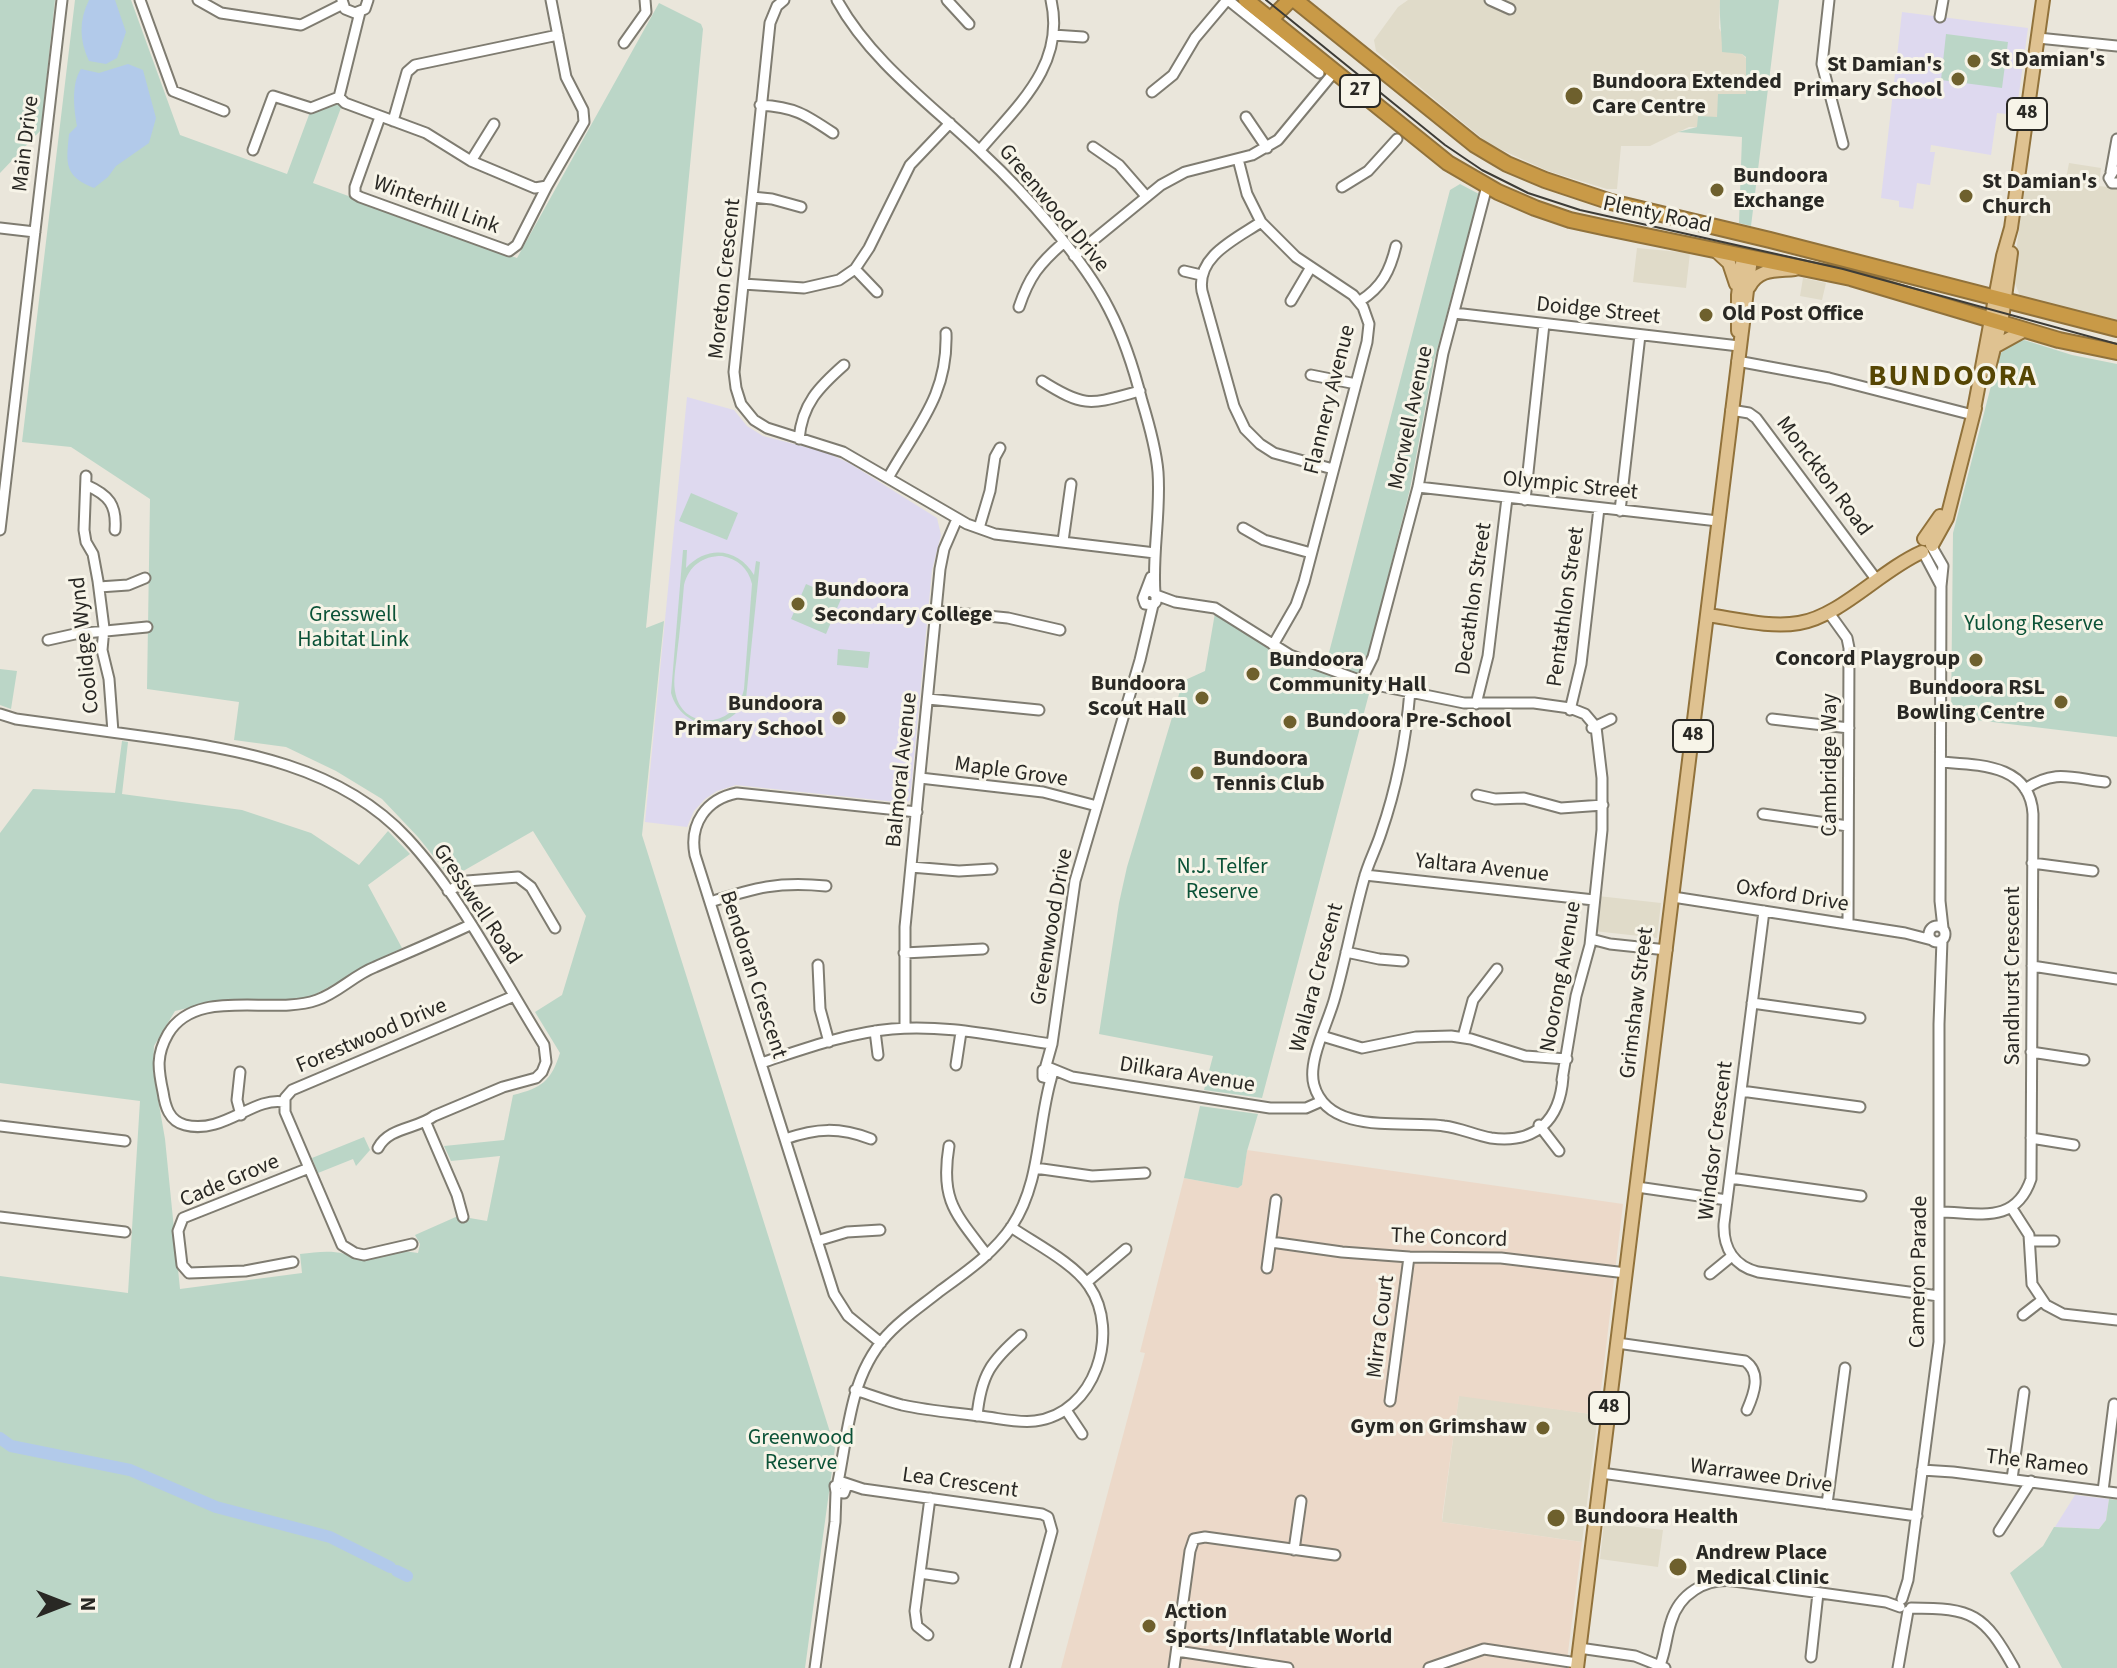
<!DOCTYPE html>
<html>
<head>
<meta charset="utf-8">
<style>
  body { margin:0 }
  #map { position:relative; width:2117px; height:1668px; overflow:hidden; background:#eae6db; font-family:"Source Sans 3",sans-serif }
  canvas { display:block }
  .north { position:absolute; left:24px; top:1564px; width:80px; height:80px; -webkit-text-stroke:6px #f7f4e8; paint-order:stroke; rotate:90deg; font-size:22px; font-weight:700; line-height:32px; text-align:center; color:#292824 }
  .north::after { content:''; display:block; margin:auto; width:28px; height:36px; background:#292824; clip-path:polygon(50% 0,100% 100%,50% 72%,0 100%) }
</style>
</head>
<body>
<div id="map">
<canvas width="2117" height="1668"></canvas>
<div class="north">N</div>
</div>
<script>
const ctx = document.querySelector('canvas').getContext('2d');
ctx.lineJoin = 'round';
function fill(path, color) { ctx.fillStyle = color; ctx.fill(path, 'evenodd'); }
function stroke(path, color, width, dash) { ctx.strokeStyle = color; ctx.lineWidth = width; ctx.lineCap = dash ? 'butt' : 'round'; ctx.setLineDash(dash || []); ctx.stroke(path); }
function label(font, color, halo, rows, align = 'center') {
  ctx.font = font + ' "Source Sans 3",sans-serif'; ctx.lineWidth = 6; ctx.setLineDash([]); ctx.textBaseline = 'middle'; ctx.strokeStyle = halo; ctx.fillStyle = color; for (const [text, x, y, turn = 0] of rows) {
    ctx.save(); ctx.translate(x, y); ctx.rotate((+turn || 0) * Math.PI / 180); ctx.textAlign = isNaN(turn) ? turn : align; if (halo) ctx.strokeText(text, 0, 0); ctx.fillText(text, 0, 0); ctx.restore();
  }
}
fill(new Path2D(`
  M1408,0H1720L1719,28L1722,34V51L1742,54L1746,58V95L1717,117L1697,127H1689L1650,146H1621L1617,189H1607L1548,171L1489,144L1376,51L1374,40L1398,7Z
  M2069,163L2101,168L2099,186L2117,188V320L2020,296L2013,278L2025,179L2065,184Z
  M1637,248L1690,253L1686,288L1633,282Z
  M1803,278L1826,283L1822,300L1800,296Z
  M1598,896L1661,903L1657,938L1594,931Z
  M1459,1395L1598,1415L1582,1542L1442,1522Z
  M1604,1523L1663,1530L1658,1567L1600,1559Z`), '#e0dbc9');
fill(new Path2D(`
  M1247,1150L1623,1204L1598,1415L1459,1396L1442,1518V1522L1582,1542L1566,1668H1061L1145,1353L1140,1352L1184,1178L1238,1188L1242,1185Z`), '#ecd9c9');
fill(new Path2D(`
  M1902,12L2028,28L2016,115L1997,113L1991,155L1931,145L1930,152H1935L1930,185L1917,183L1913,209L1899,207V201L1881,198Z
  M687,397L734,410L747,426L763,436L825,452L849,463L937,518L941,535L932,570L910,800L906,803L736,785L717,791L705,799L694,811L687,827L645,822Z
  M2075,1495L2109,1499L2106,1520L2099,1529L2055,1527Z`), '#ded9ef');
fill(new Path2D(`
  M0,0H55L41,130L0,173Z
  M75,0H131L180,135L287,174L310,112L333,102L342,105L313,183L517,258L659,3L701,24L703,29L646,628L664,621L642,835L835,1448L805,1668H0V1276L128,1293L140,1101L0,1083V833L33,789L115,793L122,741L128,742L122,794L242,810L311,833L359,865L388,831L410,854L368,885L402,948L308,998L284,1003L217,1001L175,1011L154,1046L153,1070L165,1139L180,1289L302,1273L300,1254C324,1251 341,1249 362,1261L404,1251L418,1253L420,1244L415,1235L458,1216L487,1221L500,1156L451,1161L444,1146L504,1140L513,1095C542,1088 551,1081 560,1053L535,1012L562,995L586,916L533,831L451,878L418,837L382,799L336,771L286,747L234,740L239,702L147,689L150,499L71,447L22,442Z
  M1720,0H1779L1751,226L1739,223L1742,137L1678,132L1697,127L1698,116L1717,117L1718,94H1746V57L1742,54L1722,52C1722,34 1719,19 1720,0Z
  M1946,34L2008,42L2002,88L1941,80Z
  M1460,184L1479,194L1434,361L1410,489L1365,668L1356,674L1326,664L1450,190Z
  M2024,340L2072,355L2117,364V737L1951,717L1953,533L1999,355L2010,344Z
  M691,493L738,513L727,540L679,521Z
  M683,550H687L686,568C707,545 738,548 754,575L756,561L760,562L746,699C729,735 682,731 671,693ZM722,556C738,559 748,568 752,584L744,689C736,729 681,732 675,691C673,679 676,666 677,654C680,631 682,608 684,585C689,566 702,556 722,556Z
  M806,584L841,599L826,634L791,619Z
  M1215,613C1235,621 1250,637 1269,647C1297,664 1327,672 1358,681L1362,688L1370,690L1262,1098L1204,1090L1213,1056L1099,1034L1119,903L1127,867L1183,681L1205,671Z
  M838,649L870,652L868,668L837,665Z
  M0,669L17,671L11,709L0,705Z
  M1200,1106L1258,1114L1247,1151L1242,1185L1238,1188L1184,1178Z
  M364,1137L370,1150L356,1166L353,1159L318,1173L312,1158Z
  M2109,1499L2117,1500V1668H2062L2010,1573L2043,1546L2054,1527L2099,1529L2106,1520Z`), '#bbd6c7');
fill(new Path2D(`
  M89,0H115L126,32L117,58L106,64L89,61C79,40 79,20 89,0Z
  M128,64L143,70L156,118L149,143L116,166L108,177L94,188C64,176 66,164 69,134L77,126C74,109 71,84 81,69L99,73Z`), '#b2caea');
stroke(new Path2D(`
  M0,1438L11,1446L130,1470L216,1507L330,1537L390,1567
  M397,1571L407,1576`), '#b2caea', 12);
const minor = new Path2D(`
  M140,0L173,91L224,111
  M198,0L221,13L301,25L343,4
  M342,0L345,9L355,13L365,9L368,0
  M784,0L777,6L770,23L734,372L736,388L741,404L754,420L767,428L843,452L967,524L995,534L1155,553
  M837,0C871,62 933,106 983,154C1024,192 1084,259 1109,309C1124,338 1134,369 1142,401C1149,424 1156,448 1158,472C1161,513 1152,553 1155,593
  M947,0L969,24
  M1228,0L1319,73
  M1490,0L1510,9
  M1829,0L1822,64L1843,144
  M1940,17L1943,0
  M1053,35L1083,37
  M2038,38L2117,46
  M624,43L646,12L645,0
  M1152,92L1173,75L1195,38L1227,0
  M339,97L345,103L426,133L471,161L535,188L547,186L584,122L583,110L566,77L551,0
  M339,97L360,12
  M760,105C794,107 805,114 833,133
  M380,117L355,187V194L360,197L509,251L517,245L547,186
  M1246,117L1267,148
  M393,121L407,72L415,65L558,35
  M1093,147L1119,165L1146,196
  M253,150L273,96L311,108L339,97
  M980,150C1017,106 1066,65 1051,0
  M1238,159L1247,194L1261,222L1296,257L1353,295L1363,307L1369,324L1367,342L1304,582L1296,605L1273,645
  M471,161L494,124
  M2114,170L2109,178L2112,183H2117
  M2111,172L2117,139
  M1342,187L1368,171L1397,139
  M752,197L772,199L801,207
  M1261,222C1236,239 1196,256 1202,291L1234,406L1245,429L1260,444L1274,453L1333,469
  M0,228L35,232
  M1074,256L1161,185L1185,172L1252,155L1278,140L1335,71
  M855,269L877,292
  M1184,271L1201,275
  M743,284L804,288L839,280L855,269L869,248L910,165L950,123
  M1291,301L1311,267
  M1360,301C1382,287 1390,271 1396,246
  M1019,307C1029,277 1039,264 1063,243
  M1454,313L1739,346
  M1737,361L1829,378L1973,415
  M1311,375L1356,384
  M1042,381C1086,409 1091,404 1140,391
  M1731,410L1749,413L1756,418L1876,579
  M799,439C802,404 819,387 844,365
  M86,476L84,530L86,542L93,554L98,581L104,628L102,650L109,679L113,732
  M888,478C917,426 948,396 946,333
  M86,485C109,495 117,505 115,530
  M1418,487L1718,521
  M1525,500L1544,324
  M1620,511L1640,335
  M979,528L990,491L995,457L1000,448
  M1243,528L1264,540L1311,553
  M0,530L62,0
  M1063,541L1071,484
  M1932,547L1943,566L1941,586L1940,901L1943,928
  M1923,552L1941,586
  M99,587L128,585L145,578
  M1146,592L1151,591L1156,595V602L1153,605L1145,604L1143,598L1151,577
  M1156,595L1175,602L1215,608L1290,655L1362,681
  M936,611L1008,618L1060,630
  M1829,613L1847,638L1849,648L1848,924
  M48,640L75,634L147,627
  M1365,673L1373,657L1418,487L1443,353L1487,186
  M1371,684L1464,703H1534L1570,708L1585,714L1596,727L1602,778V830L1590,945L1576,996L1562,1080
  M1410,691C1406,739 1397,787 1381,833C1376,849 1368,863 1364,879C1353,918 1346,958 1335,997C1329,1021 1307,1061 1314,1085C1328,1136 1405,1120 1444,1126C1460,1128 1475,1135 1491,1138C1536,1144 1560,1120 1563,1077
  M928,699L1039,710
  M1476,704L1488,656L1507,498
  M1570,710L1581,664L1599,508
  M0,714L16,719C60,725 104,731 148,737C242,750 340,766 407,838C461,896 502,978 544,1045L546,1062L542,1072L536,1078L503,1087L434,1116C417,1129 389,1127 378,1148
  M1772,719L1849,728
  M1592,728L1611,719
  M920,778L1043,792L1097,806
  M2025,789C2055,769 2071,778 2105,782
  M1477,795L1495,799L1524,798L1561,808L1603,805
  M1763,814L1848,826
  M2032,863L2093,871
  M911,867L959,871L992,869
  M1365,875L1594,900
  M448,891L467,881L518,877L531,887L555,928
  M1673,897L1905,933L1932,940
  M710,902C755,888 778,881 826,886
  M1764,911L1724,1224C1723,1248 1734,1266 1758,1272L1939,1296
  M1929 934a8 8 0 1 1 16 0a8 8 0 1 1-16 0Z
  M1591,939L1610,944L1667,950
  M1346,952L1379,959L1403,961
  M904,953L983,949
  M818,965L820,1009L829,1042
  M2032,966L2117,979
  M1752,1003L1860,1018
  M905,1028V927L940,569L944,549L957,519
  M875,1031L878,1055
  M1322,1036L1362,1048L1416,1037L1451,1036L1471,1039L1525,1056L1567,1059
  M1463,1037L1473,1000L1497,969
  M2031,1052L2084,1060
  M761,1063C804,1049 847,1033 892,1029C945,1024 1000,1037 1052,1044
  M956,1065L961,1032
  M1045,1069L1052,1044L1075,881L1140,660L1153,605
  M1053,1071L1051,1079L1043,1077V1070L1050,1068L1072,1077L1270,1108H1306L1322,1101
  M240,1072L237,1100L241,1115
  M1741,1091L1860,1107
  M284,1102C254,1096 223,1135 185,1125C169,1121 165,1106 163,1092C158,1069 156,1055 168,1034C196,986 272,1016 317,1000C338,993 354,975 375,967C407,953 438,940 470,925
  M426,1123L457,1195L463,1217
  M1539,1125L1559,1151
  M0,1126L125,1141
  M2031,1138L2074,1145
  M785,1139C817,1128 839,1127 871,1139
  M949,1146C940,1200 955,1213 987,1255
  M1035,1168L1092,1176L1145,1173
  M1730,1178L1861,1196
  M1637,1187L1727,1200
  M2011,1207L2029,1235L2032,1284L2046,1305L2063,1314L2117,1320
  M1939,1212C1977,1212 2015,1226 2031,1179L2033,814C2030,764 1979,765 1941,762
  M0,1217L125,1232
  M817,1241L847,1232L880,1230
  M2031,1241H2054
  M1271,1242L1342,1252L1409,1257L1501,1258L1626,1273
  M412,1244L364,1255L355,1253L342,1245L285,1112V1098L292,1090L514,996
  M293,1262L245,1271L189,1273L182,1265L178,1231L183,1218L309,1168
  M1267,1268L1276,1200
  M1710,1274L1732,1256
  M1087,1282L1126,1249
  M2023,1315L2041,1301
  M881,1343L848,1316L834,1294L695,855C689,824 706,799 737,793L917,812
  M1617,1343L1745,1361C1762,1373 1754,1394 1747,1410
  M855,1390C871,1395 886,1401 902,1405C929,1411 958,1413 987,1417C1002,1419 1019,1423 1035,1421C1095,1414 1121,1332 1089,1286C1074,1263 1034,1243 1011,1227
  M1390,1401L1409,1257
  M1066,1410L1082,1434
  M977,1416C981,1375 991,1361 1021,1335
  M1922,1470L1953,1472L2117,1493
  M1601,1473L1917,1516
  M2012,1479L2024,1392
  M838,1482C849,1428 850,1371 892,1330C907,1315 924,1304 940,1291C966,1272 994,1253 1012,1226C1041,1182 1037,1128 1051,1079
  M847,1485L844,1493L836,1492L835,1486L842,1482L863,1489L1042,1514L1048,1517L1052,1531L1015,1668
  M2103,1491L2114,1404
  M1827,1504L1845,1368
  M1999,1531L2031,1481
  M1294,1550L1301,1501
  M920,1573L953,1578
  M1902,1599L1908,1580L1939,1342V1024L1942,940
  M1911,1608C1973,1608 1984,1614 2014,1668
  M928,1635L917,1626L915,1611L930,1498
  M1579,1648L1635,1656L1665,1668
  M1177,1651L1288,1668
  M1811,1657L1818,1593
  M1660,1665C1666,1650 1666,1637 1671,1622C1679,1594 1705,1578 1734,1581L1886,1602L1900,1607
  M815,1668L835,1522L836,1492
  M1174,1668L1190,1551L1194,1539L1205,1537L1335,1555
  M1429,1668L1484,1649L1577,1663
  M1898,1668L1908,1611`);
const major = new Path2D(`
  M1715,250L1729,263L1736,284
  M1749,287C1759,268 1776,271 1795,269
  M1738,331V295L1743,256
  M1996,346L2025,330
  M1989,368L2003,312L2011,253
  M1973,415L2003,256L2011,228L2043,0
  M1924,539L1940,516
  M1932,545L1947,518L1975,408
  M1707,615C1736,619 1770,628 1799,623C1841,616 1881,570 1922,552
  M1577,1668L1751,258`);
const highway = new Path2D(`
  M1246,0L1448,163L1498,192L1535,208L1570,220L1607,228L1851,278L2059,340L2117,352
  M1295,0L1475,145L1507,164L1545,180L1611,202L1770,240L2117,329
  M1271,19L1290,0`);
stroke(minor, '#7f7c71', 13);
stroke(major, '#91723b', 16);
stroke(highway, '#91723b', 18);
stroke(minor, '#fff', 9);
stroke(major, '#dfc291', 12);
stroke(highway, '#c99a47', 14);
stroke(new Path2D(`
  M1266,0L1445,145L1482,170L1528,193L1580,210L1843,269L2117,344`), '#3d3c37', 2);
for (const [x, y, r, color] of [
  [1974,61,8,"#6e602d"],
  [1958,79,8,"#6e602d"],
  [1574,96,10,"#6e602d"],
  [1717,190,8,"#6e602d"],
  [1966,196,8,"#6e602d"],
  [1706,315,8,"#6e602d"],
  [798,604,8,"#6e602d"],
  [1976,660,8,"#6e602d"],
  [1253,674,8,"#6e602d"],
  [1202,698,8,"#6e602d"],
  [2061,702,8,"#6e602d"],
  [839,718,8,"#6e602d"],
  [1290,722,8,"#6e602d"],
  [1197,773,8,"#6e602d"],
  [1543,1428,8,"#6e602d"],
  [1556,1518,10,"#6e602d"],
  [1678,1567,10,"#6e602d"],
  [1149,1626,8,"#6e602d"]
]) { const dot = new Path2D(); dot.arc(x, y, r, 0, 2 * Math.PI); ctx.fillStyle = color; ctx.fill(dot); stroke(dot, '#f7f4e8', 3); }
for (const [x, y, w] of [
  [1360,91,40],
  [2027,114,40],
  [1693,736,40],
  [1609,1408,40]
]) { const box = new Path2D(); box.roundRect(x - w / 2, y - 16, w, 32, 6); ctx.fillStyle = '#f7f4e8'; ctx.fill(box); stroke(box, '#292824', 2); }
label('bold 20px', '#292824', null, [
  ["27",1360,91],
  ["48",2027,114],
  ["48",1693,736],
  ["48",1609,1408]
]);
label('bold 22px', '#292824', '#f7f4e8', [
  ["St Damian's",1990,61],
  ["St Damian's",1942,66,"right"],
  ["Primary School",1942,91,"right"],
  ["Bundoora Extended",1592,83],
  ["Care Centre",1592,108],
  ["Bundoora",1733,177],
  ["Exchange",1733,202],
  ["St Damian's",1982,183],
  ["Church",1982,208],
  ["Old Post Office",1722,315],
  ["Bundoora",814,591],
  ["Secondary College",814,616],
  ["Concord Playgroup",1960,660,"right"],
  ["Bundoora",1269,661],
  ["Community Hall",1269,686],
  ["Bundoora",1186,685,"right"],
  ["Scout Hall",1186,710,"right"],
  ["Bundoora RSL",2045,689,"right"],
  ["Bowling Centre",2045,714,"right"],
  ["Bundoora",823,705,"right"],
  ["Primary School",823,730,"right"],
  ["Bundoora Pre-School",1306,722],
  ["Bundoora",1213,760],
  ["Tennis Club",1213,785],
  ["Gym on Grimshaw",1527,1428,"right"],
  ["Bundoora Health",1574,1518],
  ["Andrew Place",1696,1554],
  ["Medical Clinic",1696,1579],
  ["Action",1165,1613],
  ["Sports/Inflatable World",1165,1638]
], 'left');
label('22px', '#292824', '#f7f4e8', [
  ["Main Drive",27,144,-83],
  ["Winterhill Link",436,206,20],
  ["Greenwood Drive",1053,209,50],
  ["Plenty Road",1657,216,12],
  ["Moreton Crescent",726,279,-84],
  ["Doidge Street",1598,312,6],
  ["Flannery Avenue",1331,400,-76],
  ["Morwell Avenue",1412,418,-78],
  ["Monckton Road",1823,477,53],
  ["Olympic Street",1570,487,6],
  ["Decathlon Street",1475,599,-82],
  ["Pentathlon Street",1567,607,-82],
  ["Coolidge Wynd",86,645,-96],
  ["Cambridge Way",1831,765,-90],
  ["Balmoral Avenue",903,770,-84],
  ["Maple Grove",1011,773,8],
  ["Yaltara Avenue",1482,869,6],
  ["Oxford Drive",1792,897,9],
  ["Gresswell Road",476,905,56],
  ["Greenwood Drive",1053,927,-80],
  ["Bendoran Crescent",752,975,72],
  ["Sandhurst Crescent",2014,976,-90],
  ["Noorong Avenue",1562,977,-80],
  ["Wallara Crescent",1318,978,-75],
  ["Grimshaw Street",1638,1003,-83],
  ["Forestwood Drive",372,1037,-23],
  ["Dilkara Avenue",1187,1076,9],
  ["Windsor Crescent",1717,1141,-83],
  ["Cade Grove",230,1182,-23],
  ["The Concord",1449,1239,2],
  ["Cameron Parade",1920,1272,-89],
  ["Mirra Court",1382,1327,-83],
  ["The Rameo",2037,1464,7],
  ["Warrawee Drive",1761,1477,8],
  ["Lea Crescent",960,1484,8]
]);
label('22px', '#0b5237', '#f7f4e8', [
  ["Gresswell",353,616],
  ["Habitat Link",353,641],
  ["Yulong Reserve",2034,625],
  ["N.J. Telfer",1222,868],
  ["Reserve",1222,893],
  ["Greenwood",801,1439],
  ["Reserve",801,1464]
]);
ctx.letterSpacing = '2px';
label('bold 30px', '#564603', '#f7f4e8', [
  ["BUNDOORA",1953,378]
]);
ctx.letterSpacing = '0px';
</script>
</body>
</html>
